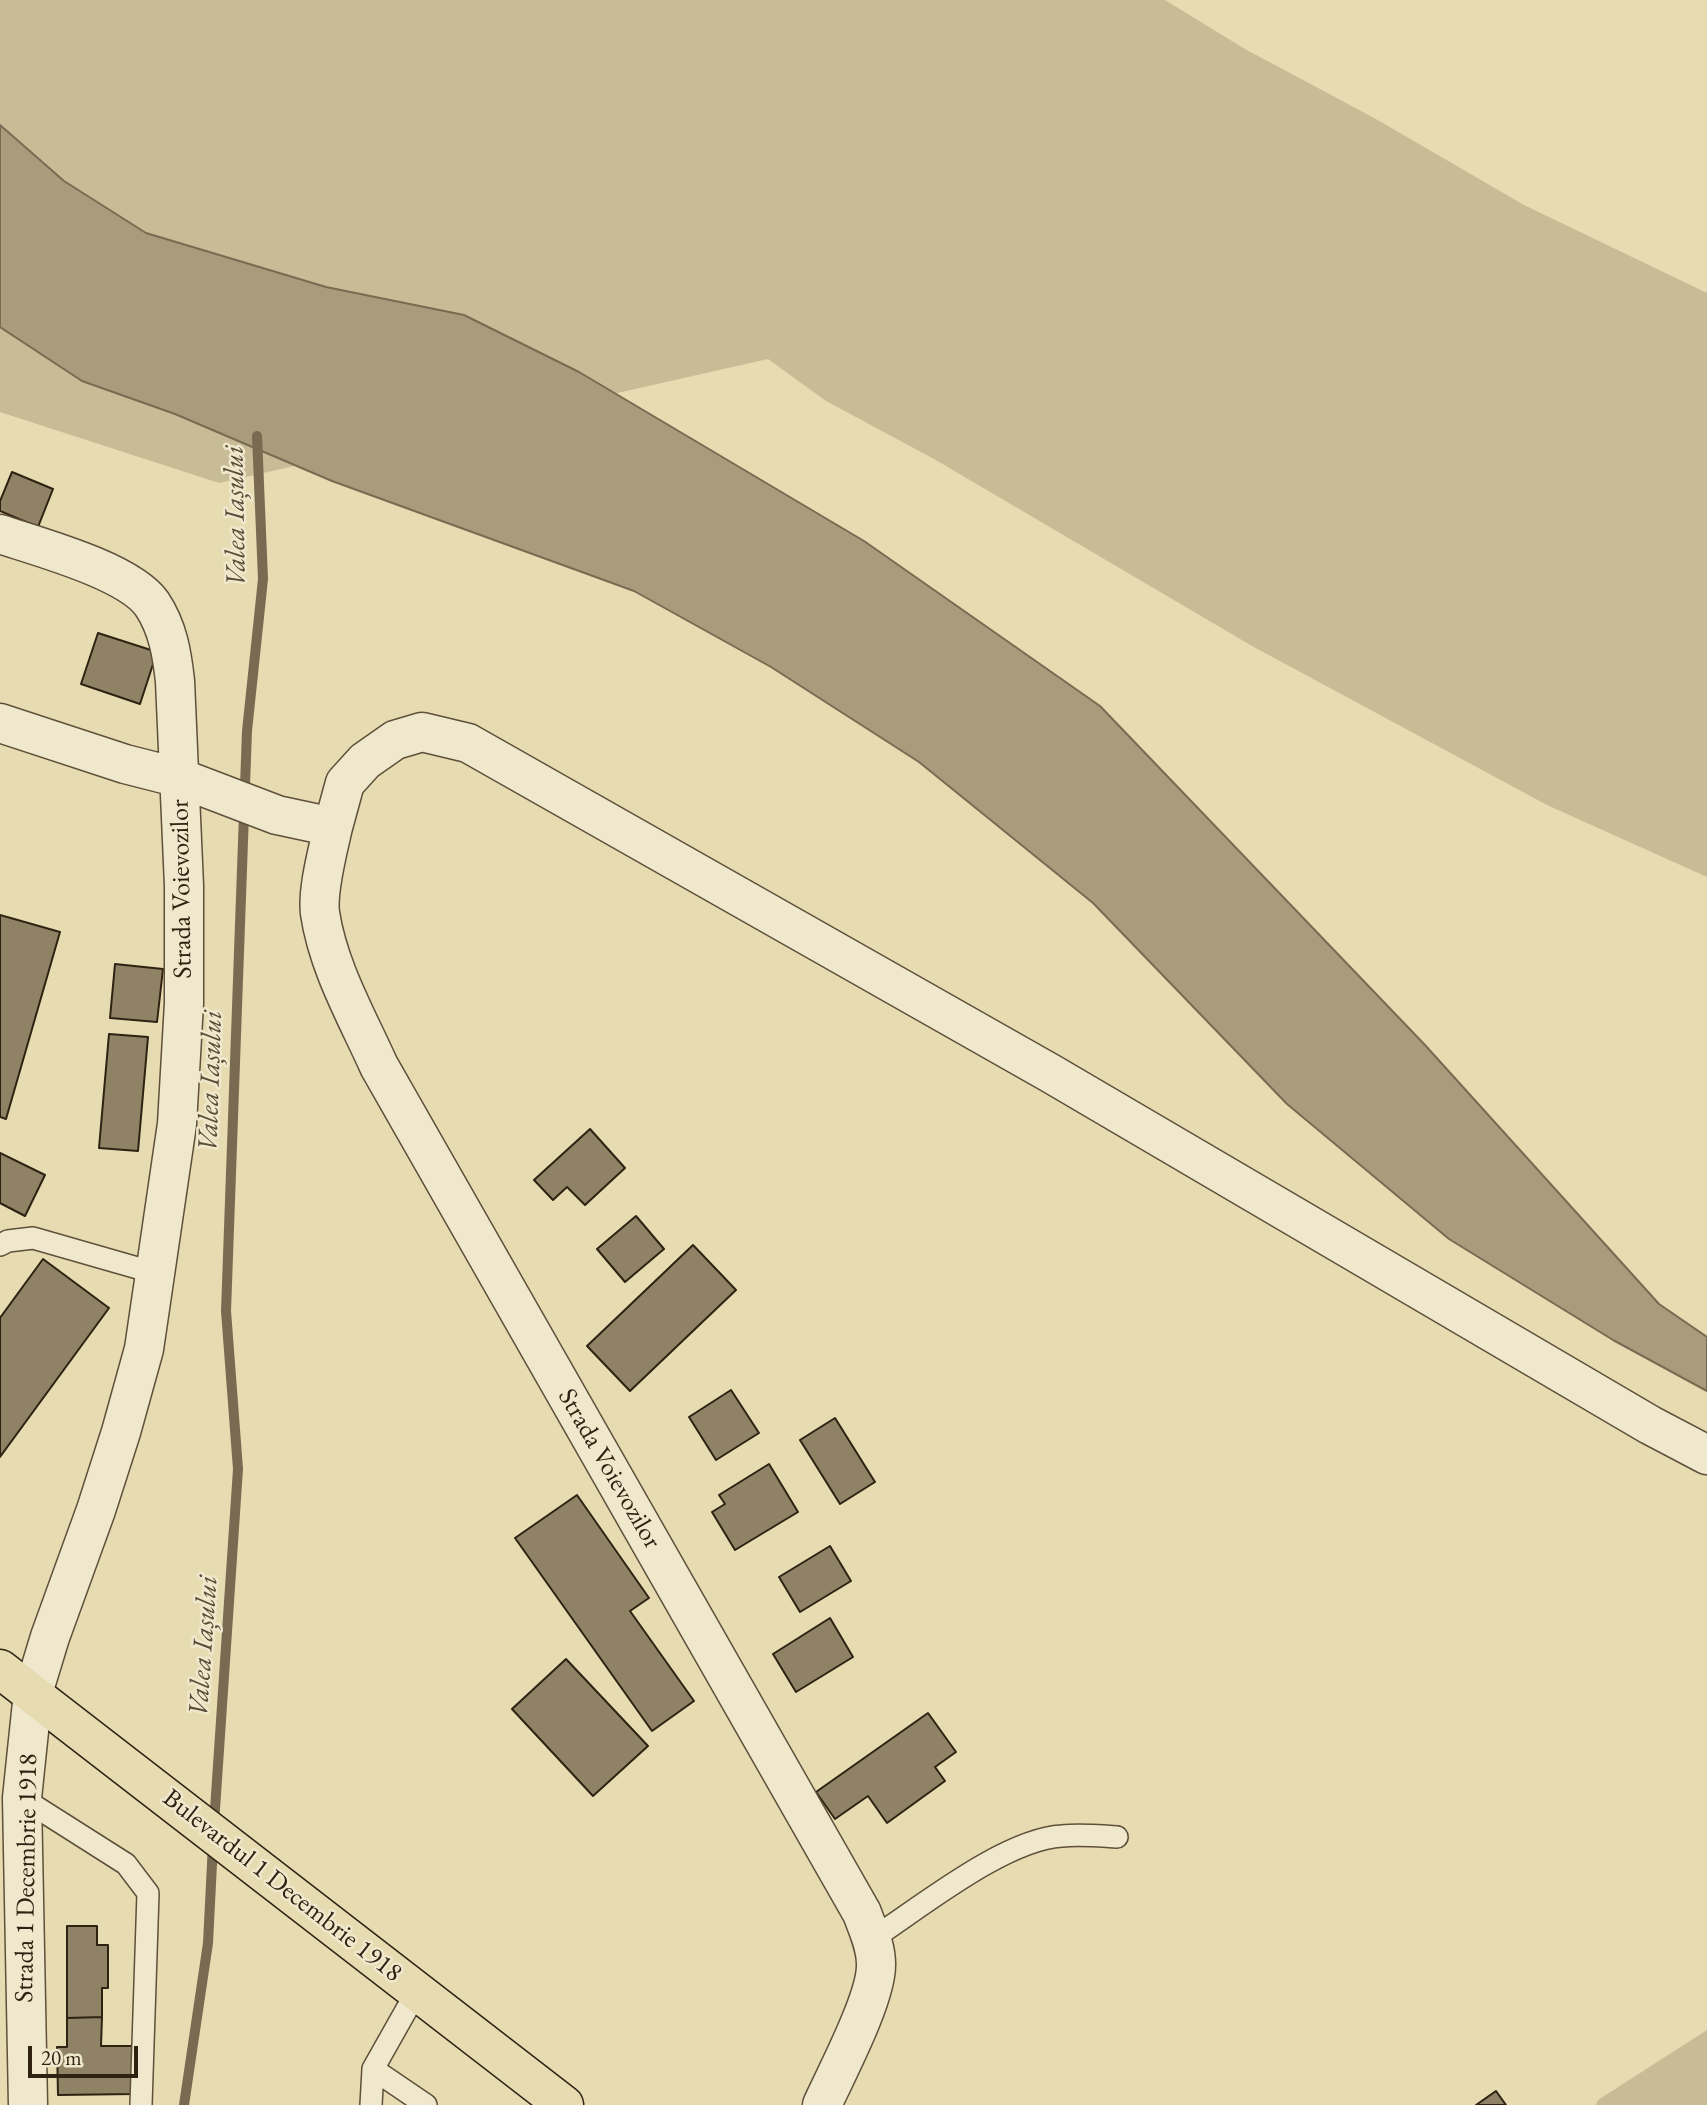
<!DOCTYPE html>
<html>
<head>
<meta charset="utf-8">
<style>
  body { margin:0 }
  #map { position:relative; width:1707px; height:2105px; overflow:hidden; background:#e7dbb2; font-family:"EB Garamond",serif }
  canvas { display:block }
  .scale { position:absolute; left:28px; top:2046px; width:110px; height:32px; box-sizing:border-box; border:4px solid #302212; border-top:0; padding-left:9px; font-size:21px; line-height:24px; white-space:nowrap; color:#302212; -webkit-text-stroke:5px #efe8cd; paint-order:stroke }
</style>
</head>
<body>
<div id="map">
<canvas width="1707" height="2105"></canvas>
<div class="scale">20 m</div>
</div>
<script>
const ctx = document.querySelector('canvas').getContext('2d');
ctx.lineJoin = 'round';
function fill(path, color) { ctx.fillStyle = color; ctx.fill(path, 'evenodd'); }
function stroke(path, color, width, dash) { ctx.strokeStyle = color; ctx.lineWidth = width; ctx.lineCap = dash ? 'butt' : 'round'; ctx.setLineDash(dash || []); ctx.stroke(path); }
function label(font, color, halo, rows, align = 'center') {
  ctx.font = font + ' "EB Garamond",serif'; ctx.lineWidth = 5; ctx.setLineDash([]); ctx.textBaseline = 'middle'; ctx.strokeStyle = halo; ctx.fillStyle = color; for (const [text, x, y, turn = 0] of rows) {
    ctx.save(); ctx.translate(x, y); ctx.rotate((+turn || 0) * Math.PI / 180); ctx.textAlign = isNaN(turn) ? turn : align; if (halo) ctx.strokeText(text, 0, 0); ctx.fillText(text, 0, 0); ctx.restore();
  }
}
fill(new Path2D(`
  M0,0H1165L1245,49L1376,119L1524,205L1707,293V877L1547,805L1252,646L934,459L826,401L768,359L219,483L0,412Z
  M1707,2030V2105H1596L1598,2100Z`), '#c8bc97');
const water = new Path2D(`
  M0,125L64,181L146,233L326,287L464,315L579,372L864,541L1100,706L1425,1045L1659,1304L1707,1337V1391L1613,1340L1449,1239L1287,1104L1093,903L919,762L771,667L634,591L332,481L175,414L82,381L0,327Z`);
fill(water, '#a99c7c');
stroke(water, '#796b52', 2);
stroke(new Path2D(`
  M214,1824L238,1469L226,1311L247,731L263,579L257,436
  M184,2105L208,1943L213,1844`), '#796b52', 10);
const building = new Path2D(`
  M12,472L53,489L38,527L0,511V501Z
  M98,633L157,652L140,704L81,684Z
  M0,915L60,932L6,1119L0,1117Z
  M115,964L163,969L157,1022L110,1018Z
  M109,1034L148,1037L138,1151L99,1148Z
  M590,1129L625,1168L585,1205L567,1187L553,1200L534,1180Z
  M0,1153L45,1175L25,1216L0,1203Z
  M636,1216L664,1249L625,1282L597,1249Z
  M693,1245L736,1290L630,1391L587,1346Z
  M43,1259L109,1308L0,1457V1318Z
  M731,1390L759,1433L716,1460L689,1417Z
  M835,1418L875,1482L840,1504L800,1440Z
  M769,1464L798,1512L735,1550L712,1512L725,1504L719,1495Z
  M577,1495L649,1598L630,1611L694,1701L652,1731L515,1538Z
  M830,1546L851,1581L800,1612L779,1577Z
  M830,1618L853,1657L796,1692L773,1654Z
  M566,1659L648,1746L593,1796L512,1709Z
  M928,1713L956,1752L935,1767L945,1781L887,1823L868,1796L835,1819L816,1792Z
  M67,1926H97V1945H108V1988H102V2017L67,2018Z
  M102,2017L101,2046H135V2094L58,2095L57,2047H67V2018Z
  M1496,2091L1506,2105H1476Z`);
fill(building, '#8f8265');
stroke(building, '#302212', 2);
const lane = new Path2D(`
  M0,1245L8,1241L33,1238L155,1273
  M22,1798L126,1864L148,1893L141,2105
  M872,1939C921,1907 1005,1839 1062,1836C1080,1834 1099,1836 1117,1837
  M373,2069L417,1991
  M371,2105L373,2069L426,2105`);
const street = new Path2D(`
  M0,534C39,547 129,571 152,604C168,628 172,654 175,681L184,886V1003L177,1124L144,1349L121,1432L96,1510L50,1637L33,1693L22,1798L28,2105
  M0,723L125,764L180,778L277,815L333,827L345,783L365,761L395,740L422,732L468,743L1050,1073L1650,1425L1707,1455
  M333,827C328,850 317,890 320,913C328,967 357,1017 379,1066L862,1913C868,1930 876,1946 876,1964C877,1997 837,2072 822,2105`);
const primary = new Path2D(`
  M0,1669L564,2105`);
stroke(lane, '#5e503a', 24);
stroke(street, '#5e503a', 41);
stroke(primary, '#302212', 41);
stroke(lane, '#efe8cd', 21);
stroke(street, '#efe8cd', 38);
stroke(primary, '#e7dbb2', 38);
label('26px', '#302212', '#efe8cd', [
  ["Strada Voievozilor",182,889,-91],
  ["Strada Voievozilor",609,1469,60],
  ["Strada 1 Decembrie 1918",27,1878,-89],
  ["Bulevardul 1 Decembrie 1918",282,1886,38]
]);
label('italic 28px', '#5a4d37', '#efe8cd', [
  ["Valea Iașului",236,516,-91],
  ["Valea Iașului",211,1081,-88],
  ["Valea Iașului",204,1646,-86]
]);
</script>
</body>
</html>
